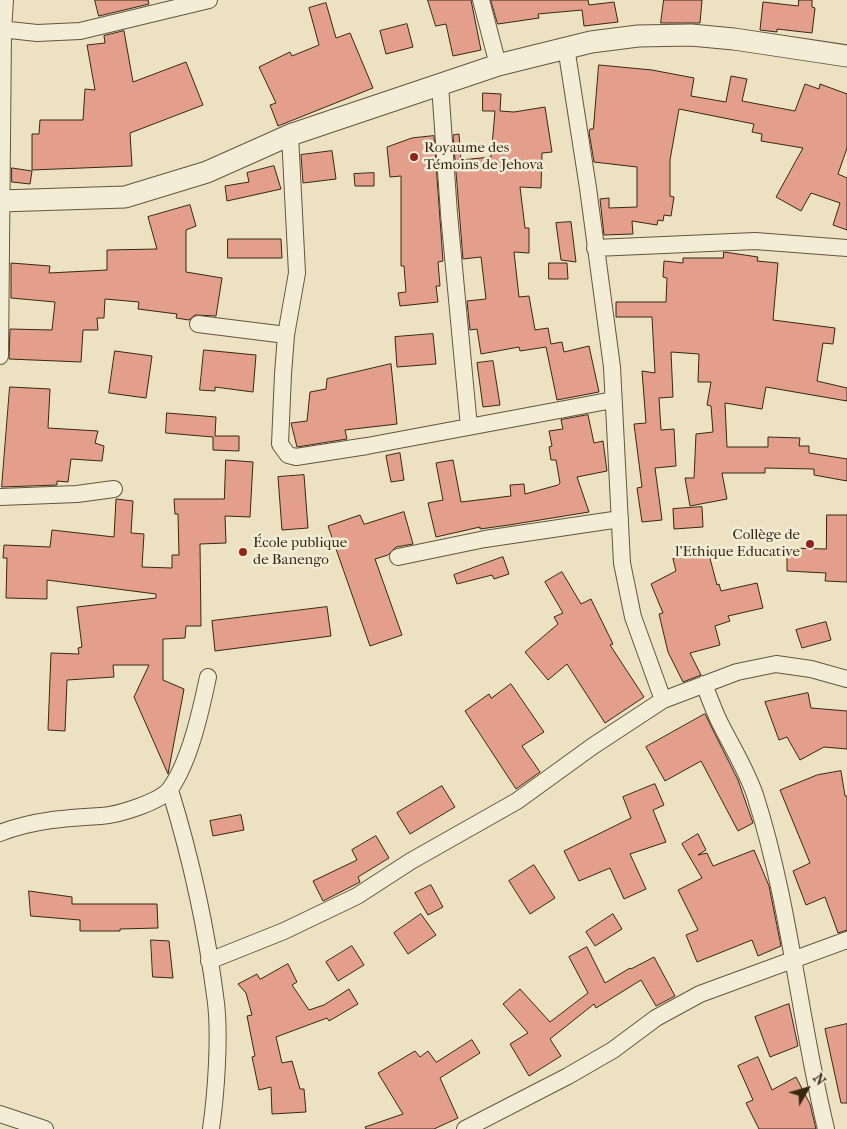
<!DOCTYPE html>
<html>
<head>
<meta charset="utf-8">
<style>
  body { margin:0 }
  #map { position:relative; width:847px; height:1129px; overflow:hidden; background:#ece1c1; font-family:"IM FELL French Canon",serif }
  canvas { display:block }
  .north { position:absolute; left:782px; top:1064px; width:50px; height:50px; -webkit-text-stroke:4px #f3ecd7; paint-order:stroke; rotate:52deg; font-size:14px; font-weight:700; line-height:20px; text-align:center; color:#372813 }
  .north::after { content:''; display:block; margin:auto; width:18px; height:22px; background:#372813; clip-path:polygon(50% 0,100% 100%,50% 72%,0 100%) }
</style>
</head>
<body>
<div id="map">
<canvas width="847" height="1129"></canvas>
<div class="north">N</div>
</div>
<script>
const ctx = document.querySelector('canvas').getContext('2d');
ctx.lineJoin = 'round';
function fill(path, color) { ctx.fillStyle = color; ctx.fill(path, 'evenodd'); }
function stroke(path, color, width, dash) { ctx.strokeStyle = color; ctx.lineWidth = width; ctx.lineCap = dash ? 'butt' : 'round'; ctx.setLineDash(dash || []); ctx.stroke(path); }
function label(font, color, halo, rows, align = 'center') {
  ctx.font = font + ' "IM FELL French Canon",serif'; ctx.lineWidth = 5; ctx.setLineDash([]); ctx.textBaseline = 'middle'; ctx.strokeStyle = halo; ctx.fillStyle = color; for (const [text, x, y, turn = 0] of rows) {
    ctx.save(); ctx.translate(x, y); ctx.rotate((+turn || 0) * Math.PI / 180); ctx.textAlign = isNaN(turn) ? turn : align; if (halo) ctx.strokeText(text, 0, 0); ctx.fillText(text, 0, 0); ctx.restore();
  }
}
const building = new Path2D(`
  M95,0H148L149,4L99,16Z
  M428,0H471L481,50L453,56L446,24L436,26Z
  M491,0H588L589,5L614,2L618,22L584,26L582,10L538,14L539,18L498,24Z
  M664,0H702L700,23H661Z
  M799,0H812V7L815,8L812,33L777,29V32L760,30L763,2L798,6Z
  M326,3L336,38L350,33L373,88L278,126L270,105L276,103L259,67L290,52L292,56L319,45L309,8Z
  M407,24L413,47L386,54L380,31Z
  M124,31L133,82L186,62L203,105L130,133L132,166L32,170V134H39L40,120H83L85,89L95,90L87,45L105,43L104,36Z
  M599,65L652,70L694,78L691,96L726,102L731,76L747,79L742,101L795,111L805,84L819,89L820,84L847,94V148L838,174L847,178V230L833,225L840,203L811,193L801,211L776,197L803,148L761,141L762,134L752,132L754,124L679,109L670,160V196L674,197L671,216L664,215L663,221L658,220L657,225L632,221L633,234L604,235L600,199L609,198V208L637,207V167L594,162L589,132L590,129H593Z
  M483,93L501,94L500,111L514,112L545,107L552,152L542,153L541,188L520,187L525,228H529V253L514,252L519,297L529,296L535,330L548,328L551,344L562,342L564,352L589,346L599,392L557,400L546,347L520,351L519,347L481,354L477,329L470,330L467,301L486,299L481,257L463,259L453,135L459,134L461,160L491,157L495,111H483Z
  M434,136L443,261L438,262L440,286H436L438,302L400,306L398,293L406,292L404,266H401V176L390,177L387,147L412,138Z
  M332,151L336,179L303,183L301,155Z
  M274,166L281,189L227,201L225,186L249,182L247,173Z
  M12,168L32,171L30,184L12,182Z
  M374,173V186H355L354,174Z
  M190,205L196,226L186,230V272L222,278L216,316L195,315L189,320L176,318L177,314L138,309L139,302L105,299L104,318H97L98,330H83L81,362L9,359L10,329L52,330L55,302L11,298V263L50,266L49,273L107,270V250L157,249L148,217Z
  M571,222L576,262L561,260L556,223Z
  M228,239H281L282,258H228Z
  M724,252L758,257L757,261L778,263L773,320L835,328L833,344L823,343L817,381L847,388V401L766,387L762,409L725,403L727,447H768V437L800,438L799,446H809V453L847,459V481L814,475V469L765,468V473H722L727,499L690,506L685,478H694L696,434L713,432L711,406L707,405L711,382H698L699,354L671,352L673,397L659,398L661,430L674,429L676,466L655,468L662,520L642,522L637,488L642,487L634,424L646,423L642,371L655,373L652,317H616V302H666L667,278L663,277L664,261L683,263V258H723Z
  M549,263H567L568,279H549Z
  M433,334L436,364L397,367L395,337Z
  M204,350L256,355L253,392L215,387V391L200,390Z
  M115,351L152,356L146,398L109,393Z
  M493,361L500,405L483,407L477,363Z
  M391,364L397,424L345,430L347,439L297,447L291,423L307,421L310,392L326,389L327,379Z
  M10,387L50,389L48,428L98,431L95,443L104,446L102,461L71,459L68,482L57,481V485L2,487Z
  M167,413L216,417L215,436H239V451L213,450V437L166,433Z
  M588,415L594,443L603,441L607,471L577,477L589,512L509,525L480,529V527L436,537L428,503L443,500L436,463L453,460L461,502L511,496L510,485L524,484L525,494L558,485L560,483L556,460H551L549,447L552,446L549,431L563,429L561,420Z
  M400,453L404,480L391,482L386,456Z
  M226,460L253,462L250,517L225,516L226,543L200,544L201,626H186L185,638L163,639V680L184,689L168,774L134,697L149,665H113L114,677L67,680L65,731L48,730L51,653L79,654L78,648L82,647L77,607L156,598V594L47,580V599L6,598L7,558H3L4,545L50,547L52,530L114,537L116,499L133,501L131,533L144,534L142,567L172,568V555H179L178,514H175L174,499H224Z
  M304,475L308,528L282,530L278,477Z
  M702,507L703,527L674,529L673,509Z
  M404,512L413,544L396,547L388,555L375,559L402,635L370,646L328,526L360,515L364,524Z
  M827,515H847V582L825,581L826,573L787,571V548L826,549Z
  M708,551L717,585L719,584L721,591L757,583L763,608L728,616L730,621L715,626L720,645L690,653L701,675L683,682L668,652L659,614L663,613L651,584L676,571L673,559Z
  M503,557L509,574L494,579L492,575L457,584L454,575Z
  M562,572L581,604L591,599L613,644L610,645L644,697L605,723L567,664L548,680L525,652L558,624L554,617L563,613L545,582Z
  M327,607L331,636L215,651L212,621Z
  M826,622L831,640L802,648L796,630Z
  M511,684L544,732L522,746L540,772L516,789L465,711L489,694L491,698Z
  M808,693L811,708L847,711V749L824,747L800,760L787,737L779,740L765,702Z
  M705,714L738,780L753,823L738,831L701,761L665,781L646,747Z
  M841,771L845,796H847V930L838,933L825,897L806,905L793,871L810,863L780,790L817,775Z
  M655,784L664,805L653,810L666,842L630,854L646,889L624,899L610,868L579,881L564,851L631,818L623,797Z
  M442,786L455,807L410,834L397,813Z
  M241,815L244,830L213,836L210,821Z
  M698,834L706,850L698,855L707,853L713,866L754,850L769,886L781,946L758,956L752,940L697,962L686,935L698,930L678,890L702,878L682,844Z
  M376,836L389,858L358,877L360,882L323,901L313,881L357,860L352,850Z
  M534,865L555,898L530,914L509,881Z
  M431,885L443,907L428,915L415,893Z
  M29,891L72,897V904H157L158,928L120,929V931H80V920L31,916Z
  M421,914L436,935L408,954L394,933Z
  M613,914L622,929L595,946L586,932Z
  M151,940L169,941L173,978L153,977Z
  M352,946L364,965L338,981L326,962Z
  M587,947L605,983L630,968L631,969L654,957L675,996L656,1006L641,980L596,1008L594,1004L550,1039L561,1056L529,1076L510,1044L528,1033L503,1004L520,989L550,1022L588,993L569,957Z
  M288,964L297,982L292,985L309,1010L324,1005L349,989L358,1004L329,1021L327,1018L276,1037L282,1063L292,1061L300,1089H304L306,1112L272,1114L271,1087L259,1090L252,1057L255,1056L247,1016L252,1015L246,993L238,984L257,974L260,979Z
  M789,1004L798,1046L770,1057L755,1017Z
  M847,1024V1103H841L825,1029Z
  M472,1040L480,1053L440,1078L458,1118L434,1129H366L365,1127L403,1114L378,1073L415,1051L420,1057L428,1051L436,1062Z
  M758,1057L772,1090L796,1077L810,1104L816,1129H759L746,1103L753,1100L738,1066Z`);
fill(building, '#e39f8b');
stroke(building, '#372813', 1);
const minor = new Path2D(`
  M481,0L498,65
  M0,29L37,33L80,31L209,0
  M566,47L588,188L612,367L622,563L633,617L663,700
  M440,85L449,214L469,427
  M290,135L297,273L286,335L283,374L280,444L288,455L296,457L367,446L613,400
  M595,248L755,241L847,248
  M198,324L286,335
  M0,356L3,31L5,0
  M0,497L77,494L114,489
  M398,557L485,539L620,519
  M704,684C709,697 714,711 720,723C732,747 746,769 755,795C790,904 799,1018 826,1129
  M170,790C191,858 207,931 216,1003C220,1038 216,1094 211,1129
  M0,833C33,820 66,818 101,816C118,815 160,802 170,789C190,761 201,710 208,677
  M209,961L284,931L357,896L411,861L517,801L593,746L663,700L737,672L776,664L811,669L847,679
  M0,1114L45,1129
  M465,1129L568,1076L613,1050L656,1018L700,994L847,940`);
const tertiary = new Path2D(`
  M0,201L125,197L207,172L290,135L498,65L591,42L638,36L691,35L734,39L847,56`);
stroke(minor, '#64563e', 18);
stroke(tertiary, '#64563e', 23);
stroke(minor, '#f3ecd7', 16);
stroke(tertiary, '#f3ecd7', 21);
for (const [x, y, r, color] of [
  [414,157,5,"#8f2418"],
  [810,544,5,"#8f2418"],
  [243,552,5,"#8f2418"]
]) { const dot = new Path2D(); dot.arc(x, y, r, 0, 2 * Math.PI); ctx.fillStyle = color; ctx.fill(dot); stroke(dot, '#f3ecd7', 2); }
label('15px', '#372813', '#f3ecd7', [
  ["Royaume des",424,148],
  ["Témoins de Jehova",424,165],
  ["Collège de",800,535,"right"],
  ["l'Ethique Educative",800,552,"right"],
  ["École publique",253,543],
  ["de Banengo",253,560]
], 'left');
</script>
</body>
</html>
